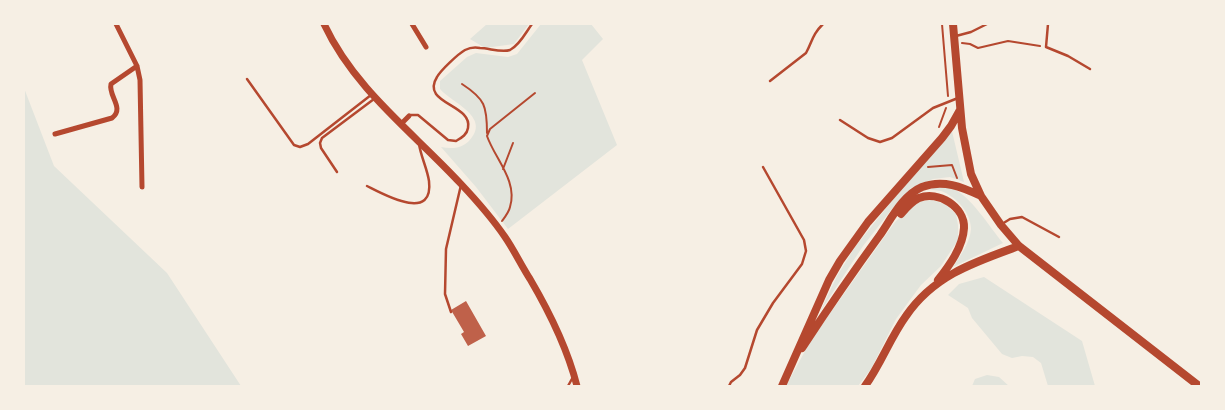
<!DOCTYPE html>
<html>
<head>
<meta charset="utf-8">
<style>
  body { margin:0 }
  #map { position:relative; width:1225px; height:410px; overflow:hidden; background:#f6efe4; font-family:Spectral,serif }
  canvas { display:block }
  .frame { position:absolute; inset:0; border:25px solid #f6efe4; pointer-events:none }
</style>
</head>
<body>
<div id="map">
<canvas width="1225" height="410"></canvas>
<div class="frame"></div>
</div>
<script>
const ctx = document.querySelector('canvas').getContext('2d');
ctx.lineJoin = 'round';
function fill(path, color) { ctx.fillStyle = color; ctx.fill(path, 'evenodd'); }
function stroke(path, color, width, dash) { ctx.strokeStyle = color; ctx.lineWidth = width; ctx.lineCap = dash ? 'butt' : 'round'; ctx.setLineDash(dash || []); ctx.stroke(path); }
fill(new Path2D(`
  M487,24H529L514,44L485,48L470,39Z
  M541,24H591L603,39L582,60L617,145L508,229L476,187L441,147C451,149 461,149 469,141C492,117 452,103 440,89V81L467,57L476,53L508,57L517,54Z
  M24,88L54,166L167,273L241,386H24Z
  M951,127L964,182L950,177L933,179L911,188L892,209L863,246L820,312L837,276L855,247Z
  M939,187C943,187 947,187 951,188C970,194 990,228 1003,243L953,267C960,256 970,243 971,229C971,212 955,196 941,191C936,190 931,190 926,189Z
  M932,200L945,204L956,214L958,225V240L941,266L921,285L896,319L871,369L858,386H786L811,340L895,222L917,202Z
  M984,277L1082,341L1095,386H1048L1041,363L1033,357L1022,356L1012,358L1002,354L972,318L968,308L948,295L959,284Z
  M987,375L999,377L1009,386H972L975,379Z`), '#e2e4dc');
fill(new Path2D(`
  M466,301L486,336L468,346L461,334L464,332L451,310Z`), '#bf614a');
stroke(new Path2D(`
  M942,24L948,96
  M962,43L970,44L978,48L1008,41L1040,46
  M462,84C485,99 487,106 487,133
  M939,127L946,108
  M928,167L952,165L957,178
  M503,169L513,143
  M502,221C505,217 509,212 510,207C518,181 495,159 487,136L490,129L535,93`), '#b5482f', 2);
stroke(new Path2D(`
  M1048,24L1046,47L1068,56L1090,69
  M956,36L971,32L987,24
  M247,79L294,145L300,147L308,144L371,95
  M770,81L806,53C813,40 812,35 823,24
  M410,115H418L448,140L456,141C461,138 467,135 468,128C473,104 420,104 437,77C441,70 458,54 465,50C469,48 475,47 480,48C489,48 501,53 510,50C520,45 526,32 532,24
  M840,120L868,138L880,142L892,138L933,108L958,98
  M337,172L321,148L320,143L322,138L374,99
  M367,186C383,194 434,223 429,181C427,168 421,157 419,144
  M1002,224L1010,219L1022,217L1059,237
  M451,312L445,294L446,249L461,185
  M568,386L573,377
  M729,386L731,382L740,375L745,368L757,330L773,303L802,264L806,251L804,240L763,167`), '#b5482f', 2.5);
stroke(new Path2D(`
  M116,24L137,66L140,80L142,187
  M412,24L426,47
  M401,124L409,116
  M55,134L112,118C125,108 108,96 111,84L137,66`), '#b5482f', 5);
stroke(new Path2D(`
  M324,24C355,90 413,132 461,184C477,201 492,218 505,237C514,250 521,265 530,279C550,313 567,347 577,386`), '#b5482f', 7);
stroke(new Path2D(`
  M953,24L962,128L971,174L981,196L1001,225L1019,246L1199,386
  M901,214C906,208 911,202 919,198C938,190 965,207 964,228C963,247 949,266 938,280
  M802,348C827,310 853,272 880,235C891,219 903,195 922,187C943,179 962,187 981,196
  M782,386L829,280L840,261L868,222L942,138L951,126L960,110
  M865,386C881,364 890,338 906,316C934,275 975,262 1019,246`), '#b5482f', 8);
</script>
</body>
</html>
